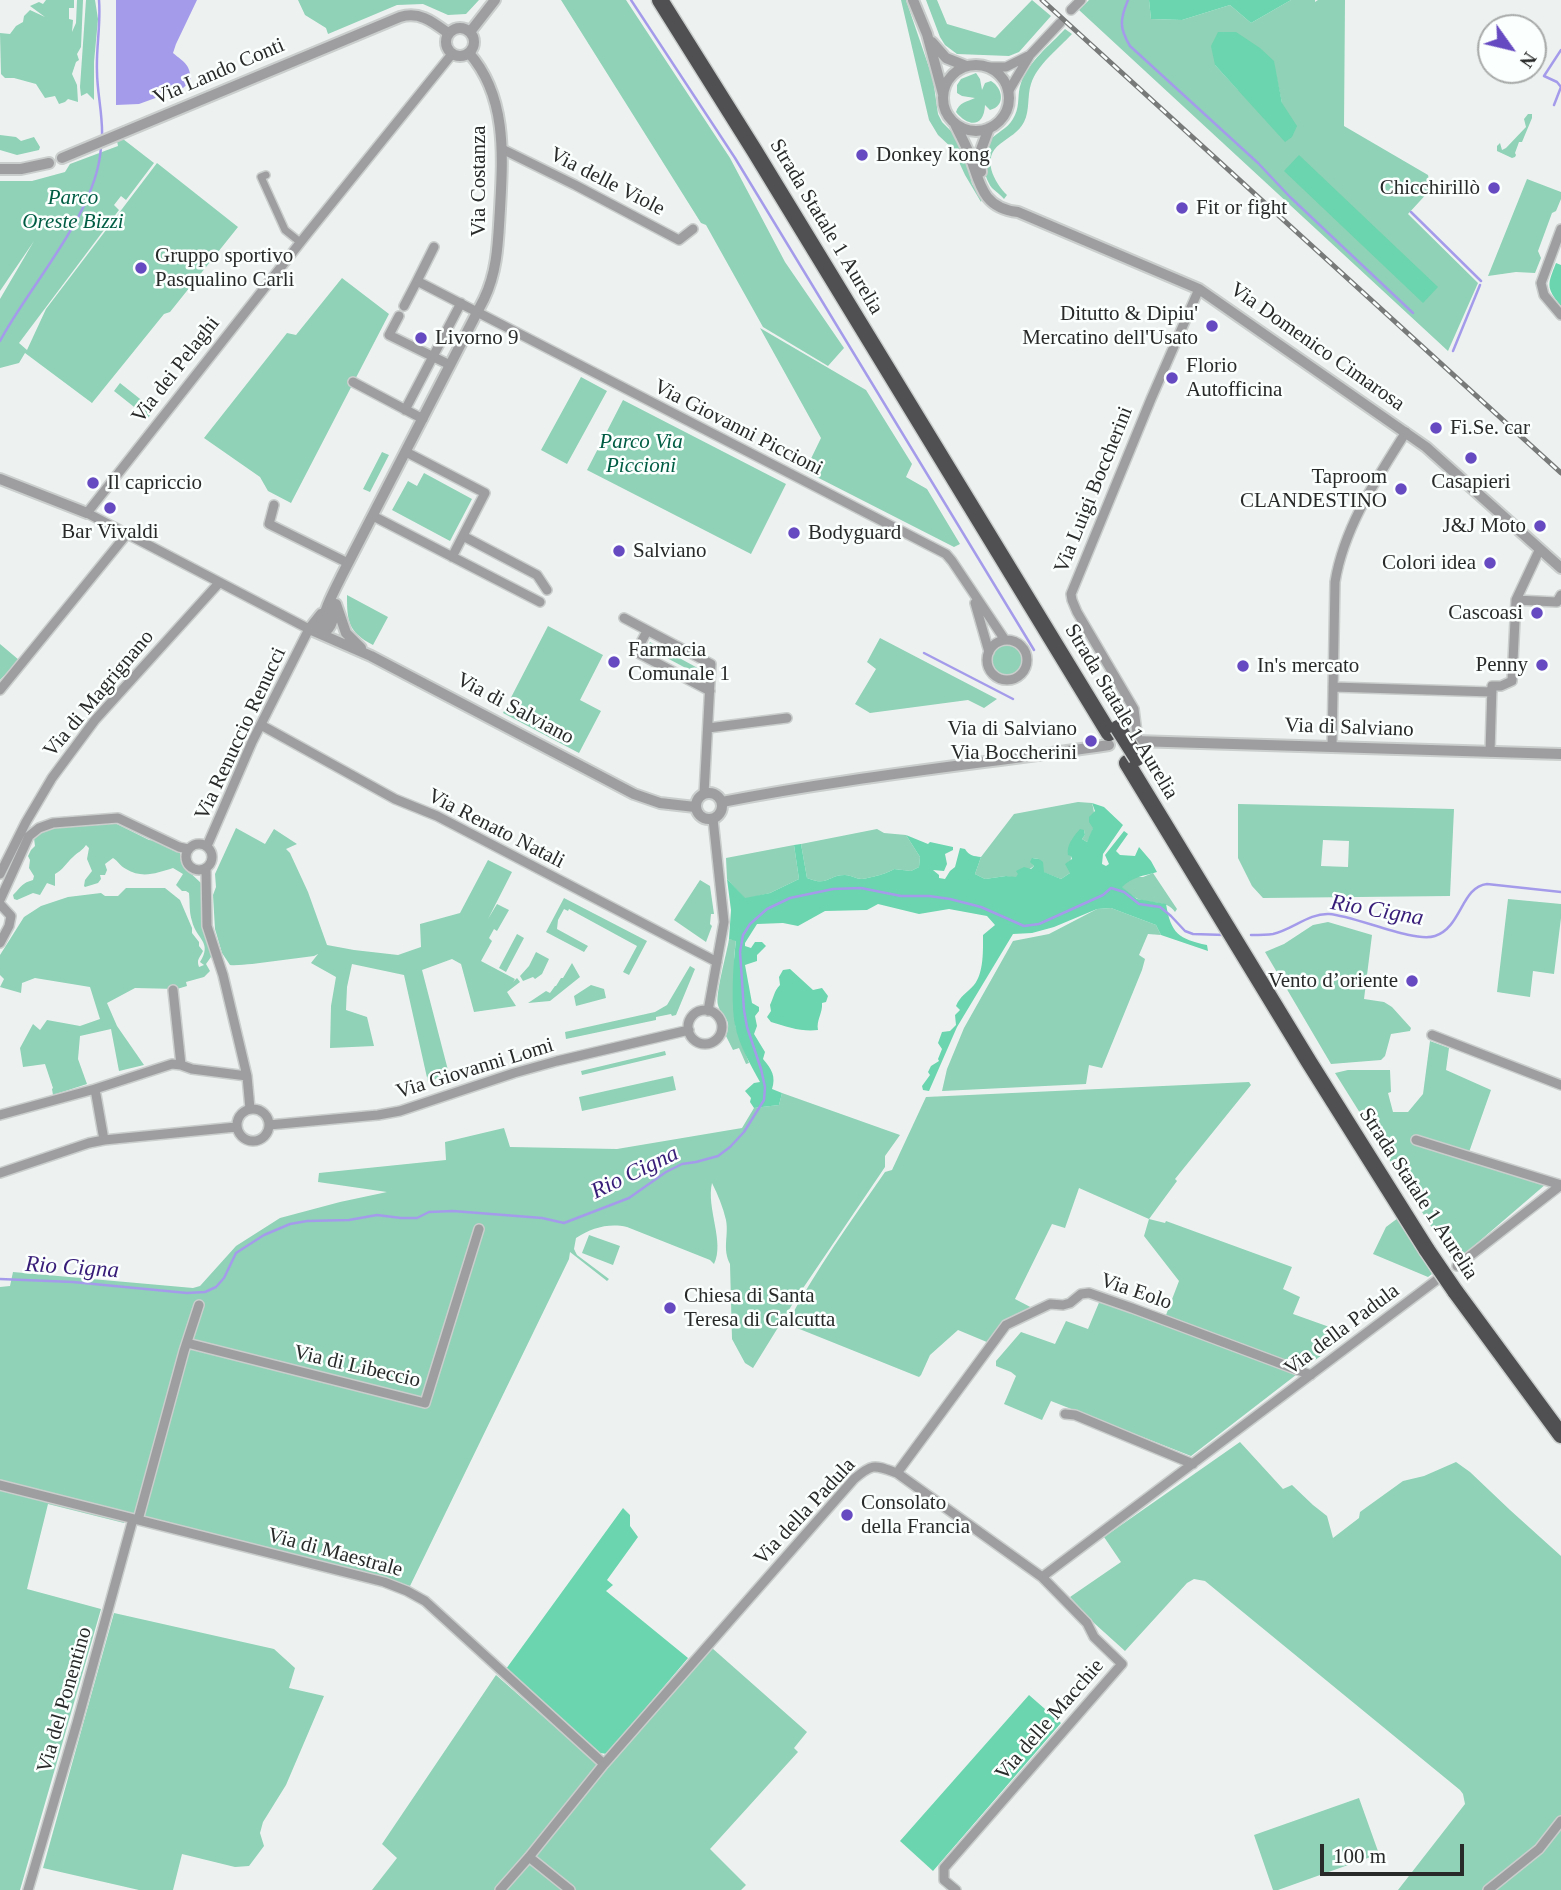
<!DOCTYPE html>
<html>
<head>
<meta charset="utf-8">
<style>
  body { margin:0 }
  #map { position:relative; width:1561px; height:1890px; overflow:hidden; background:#edf2f0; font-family:Georgia,serif }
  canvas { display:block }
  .north { position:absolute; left:1477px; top:14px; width:70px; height:70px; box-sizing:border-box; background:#fbfffd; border:2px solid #a7aaa8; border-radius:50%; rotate:124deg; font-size:19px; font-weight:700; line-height:28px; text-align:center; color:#282a29 }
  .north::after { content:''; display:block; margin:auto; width:24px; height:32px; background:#664ac2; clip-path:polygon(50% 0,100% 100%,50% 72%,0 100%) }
  .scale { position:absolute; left:1320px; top:1844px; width:144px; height:32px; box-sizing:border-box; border:4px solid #282a29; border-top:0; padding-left:9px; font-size:21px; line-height:24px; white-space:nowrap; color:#282a29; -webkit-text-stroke:5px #fbfffd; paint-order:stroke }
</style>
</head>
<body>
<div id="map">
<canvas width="1561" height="1890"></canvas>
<div class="north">N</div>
<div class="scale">100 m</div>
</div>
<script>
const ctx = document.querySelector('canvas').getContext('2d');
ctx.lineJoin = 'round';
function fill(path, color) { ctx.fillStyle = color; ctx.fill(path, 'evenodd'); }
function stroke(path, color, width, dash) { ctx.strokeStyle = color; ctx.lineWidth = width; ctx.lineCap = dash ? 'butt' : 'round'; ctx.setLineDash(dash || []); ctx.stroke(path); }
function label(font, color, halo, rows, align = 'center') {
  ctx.font = font + ' Georgia,serif'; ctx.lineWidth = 5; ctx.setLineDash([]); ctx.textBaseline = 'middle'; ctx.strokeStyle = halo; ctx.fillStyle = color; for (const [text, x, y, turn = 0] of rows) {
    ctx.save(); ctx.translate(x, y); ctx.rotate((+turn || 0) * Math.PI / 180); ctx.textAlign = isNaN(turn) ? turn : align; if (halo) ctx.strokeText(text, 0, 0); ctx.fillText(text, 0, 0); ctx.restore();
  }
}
fill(new Path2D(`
  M46,0H74V8H69V19L73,20L72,32L76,23L77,0H83L81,47L77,54L79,60L76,62L72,74L77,85L78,102L68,99L65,102L59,104L55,96L45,98L36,84L14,78H5L1,74L0,33L10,34L16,26L23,22L24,16L30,10L45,17L30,6L39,2L43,4Z
  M86,0H95L98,19L94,62V100L87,93L81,96L80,87Z
  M298,0H479L466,14L448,15L423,4L397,5L328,34L326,28L305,15Z
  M561,0H626L730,158L785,262L844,348L828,366L763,327L706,225L701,223Z
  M901,0H906L933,79L938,114L942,122L955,135L967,160L972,184L982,198L981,202L965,175L953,149L938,135L929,120Z
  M926,0H937L947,24L995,38L1032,0L1051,16L1019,52L1009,56L957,54L945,45L940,37Z
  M1089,0H1149L1151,19L1182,20L1230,5L1251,23L1291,0H1315V2L1318,0H1345L1344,126L1428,175L1431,189L1408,214L1478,283L1448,351L1079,10ZM1273,61L1282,103L1238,90L1215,65Z
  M1065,29L1072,34C1058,49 1037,65 1031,84C1027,96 1030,110 1024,122C1019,132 1009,137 1000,144C981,158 994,182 1007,195L1004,199C1001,195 996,192 992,188C982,175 979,149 992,138C1001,130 1010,127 1015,115C1020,105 1017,94 1021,83C1028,62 1050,45 1065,29Z
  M976,73L980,79L982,90L985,83L991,81C1003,88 1006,106 990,110L985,105C984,128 968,127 956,112C959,102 967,102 975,98L962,96L957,93V85L961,79Z
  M1528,114H1532V118L1522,142H1519L1515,153L1516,155L1515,157L1512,158L1497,151V146L1500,143L1502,150L1506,148L1526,127L1524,119Z
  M0,135L16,137L21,141L34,137L40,147L39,150L17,155L0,150Z
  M123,139L154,163L126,200L121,196L114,205L119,210L19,343L27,350L46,309L157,163L238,227L170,312L164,314L92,403L25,353L19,363L0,368V299L34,241L0,291V181H32L65,172L70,164L118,146L117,141Z
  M1527,179L1561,192V199L1556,211L1552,213L1538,251L1541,258L1535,273L1516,272L1488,276Z
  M342,278L389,314L291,503L268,491L260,477L204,438L287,333L296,335Z
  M760,328L866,390L912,464L906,477L927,489L960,544L954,547L805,471L821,438Z
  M581,377L607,391L567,464L541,450Z
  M120,383L154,410L148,418L114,391Z
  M623,400L786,484L751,554L587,470Z
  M382,452L389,455L370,492L363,489Z
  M424,473L472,499L450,541L392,510L408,481L417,486Z
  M347,595L388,617L373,645C348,632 347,621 347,595Z
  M548,626L603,655L580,700L601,711L579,753L503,713Z
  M880,638L997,699L984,708L968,700L870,713L855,704L876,669L867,662Z
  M650,642L705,672L700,681L695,678L697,674L652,650L649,654L645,651Z
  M0,644L19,660L0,680Z
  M992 660a15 15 0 1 1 30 0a15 15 0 1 1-30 0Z
  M1078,802L1092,803C1096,816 1095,831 1087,842L1082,839L1085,835L1084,830L1071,856L1070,873L1061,879L1043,872L1039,859L1033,858L1031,862L1034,866L1016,878L1006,876L985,879L975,874L981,857L1014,814Z
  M1238,804L1454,809L1450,896L1263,898L1252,886L1238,858ZM1323,840L1349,841L1348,867L1321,866Z
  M104,823H115L149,840L159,841L179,850L185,868L202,884L201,901L204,907L202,921L211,945V957L206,964L210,971L204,977L186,982L187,986L177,989L135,988L107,1003L117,1026L144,1065L119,1071L111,1029L80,1036L78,1059L87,1084L53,1095L52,1089L53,1088L45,1064L23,1067L20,1048L33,1024L40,1030L47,1020L80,1026L100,1019L90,987L35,978L22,983L21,993L0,987L4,979L0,975V955L24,917L41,906L68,897L101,893L105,896H118L126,888H165L180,900L192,928V933L199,942V946L203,951C200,958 196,959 199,967L204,965L200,962C213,942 196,939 192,921C189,912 190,903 189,893L186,891H182L176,885L183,874L173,868C157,873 142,879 126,869C120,866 118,861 113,858L105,864L107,870L105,875H100L101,879L98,883L85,887L84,886L85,880L92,871L87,859L89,848L86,845C82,851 78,852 73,857C66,863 63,870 55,874V886L47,883L40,895L33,893L17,900L14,899L13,895C22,886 22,883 33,880L34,876L29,868L30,860L28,856L31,850L35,846L34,838C47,822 84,827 104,823Z
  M236,828L265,844L274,829L297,844L286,849L290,853L308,892L327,945L354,950L398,955L421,947L420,924L460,913L488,860L512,872L488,919L497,904L509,910L497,931L494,929L489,938L492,941L481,961L515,979L513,982L517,978L520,982L507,992L516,1006L474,1012L461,964L452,959L422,970L449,1074L428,1082L404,975L352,964L347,987L346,1010L367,1017L374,1046L330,1048L331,1006L336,977L311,963L318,954L314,956L252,964C245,964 236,966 230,965L222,953L215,929L213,895L216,887L215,874Z
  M877,829L884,833L906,835L920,857L919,867L911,871L894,869C889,873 870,878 862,879C856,879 851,875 845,875C827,875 829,887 807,878L801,844Z
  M794,845L799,879L770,893L745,899L727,879L726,858Z
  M1153,873L1177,909L1175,912C1167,899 1149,905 1136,898C1131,896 1126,890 1121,887L1132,877H1143Z
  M700,880L710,886L714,914H711L710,924L712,926L706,942L674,920Z
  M564,898L647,941L629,975L623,972L637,946L569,909L568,911L564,909L558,920L557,929L588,946L584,952L546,932Z
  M1508,899L1561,904V918L1554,974L1533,971L1530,997L1497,992Z
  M1111,908L1156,925L1161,935L1148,934L1139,955L1145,959L1142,970L1102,1068L1089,1065L1086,1084L942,1091L947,1069L964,1028L1013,941L1049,934L1097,909Z
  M1328,922L1372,935L1364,999L1384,1002L1392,1007L1411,1028L1410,1031L1391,1034L1385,1056L1381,1060L1331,1064L1265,952L1284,944L1313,925Z
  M517,934L524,938L506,972L499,968Z
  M729,939L736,940L734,957L735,1025L749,1063L746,1064L739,1048L733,1050L726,1036C733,1017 722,1020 718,1005C715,994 727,953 729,939Z
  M536,952L549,959L542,974L535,979L533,977L523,981L520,976L529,966Z
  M572,963L580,977L550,1001L528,1003L546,991L550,993L555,986H556L561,978H563Z
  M690,966L695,969L676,1015L672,1016L671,1014L656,1017V1020L566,1039L565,1032L655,1012L667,1005Z
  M591,985L604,989L606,998L576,1006L574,996Z
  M1430,1041L1449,1048L1446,1070L1491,1090L1468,1155L1546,1184L1454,1263L1335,1073L1348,1070H1390L1391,1092L1388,1093L1393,1112H1408L1423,1094Z
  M665,1051L666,1055L582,1075L581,1071Z
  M673,1076L676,1090L582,1111L579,1097Z
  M1249,1082L1251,1085L1175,1179L1177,1181L1149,1219L1165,1223L1166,1221L1292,1267L1283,1289L1300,1297L1293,1314L1349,1334L1191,1456L1051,1401L1042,1420L1004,1404L1016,1376L1011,1372L996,1366V1361L1021,1332L1055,1344L1066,1321L1088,1329L1103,1293L1166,1315L1179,1281L1144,1236L1149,1219L1079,1188L1065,1228L1052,1224L1015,1299L1038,1311L1008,1328L994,1345L958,1330L930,1355L921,1375L919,1377L787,1324C815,1271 851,1221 885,1172L892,1170L926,1097Z
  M782,1093L900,1135L885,1156V1167L795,1300L753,1368L745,1363L732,1339L730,1264C722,1248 729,1236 726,1220C723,1207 718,1195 712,1183C706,1208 725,1242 714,1264L710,1260L627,1227C608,1223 592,1228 576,1238L574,1249L577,1255L609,1279L607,1281L570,1252L569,1259L410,1586L127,1514L124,1523L48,1504L27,1589L101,1609L20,1890H0V1287L10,1286L13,1272L193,1288L200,1286L236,1246L280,1218L340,1202L387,1192L318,1182L319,1173L446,1160L445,1142L504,1128L510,1147L617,1149L742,1128L754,1108L779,1105Z
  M1398,1218L1432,1274L1428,1277L1373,1254L1386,1227Z
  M589,1235L620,1246L613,1265L582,1253Z
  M1240,1442L1283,1489L1292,1485L1313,1505L1327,1516L1333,1538L1359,1518L1360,1512L1403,1481L1424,1476L1456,1462L1470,1472L1510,1510L1561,1556V1890H1398L1465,1804L1463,1794L1460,1790L1205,1581L1194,1579L1187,1583L1125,1651L1094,1623L1070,1597L1121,1562L1104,1537Z
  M114,1613L274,1649L295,1668L289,1688L324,1696L286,1785L263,1822L260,1833L264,1846L249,1866L235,1867L182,1854L173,1890H139L43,1868Z
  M712,1648L807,1732L794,1748L798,1752L710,1849L746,1885L741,1890H372L397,1858L382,1844L496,1675L605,1771Z
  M1359,1798L1379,1854L1278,1890H1273L1254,1835Z`), '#8fd2b7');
fill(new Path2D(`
  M1149,0H1291L1251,23L1230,5L1182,20L1151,19Z
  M1218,32H1236L1260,48L1274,61L1282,103L1297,126L1292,137L1285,142L1215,65L1211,46Z
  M1299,155L1438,287L1423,303L1284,171Z
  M1556,263L1561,265V306C1545,287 1548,284 1556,263Z
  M1092,803L1104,807L1123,825L1103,854L1102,864L1106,866L1109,864L1105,855L1124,831L1128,834L1116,851L1120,855L1135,856L1139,847L1151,861L1157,872C1143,876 1132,877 1122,887L1137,899L1166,904C1171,934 1179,939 1207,945L1208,951L1161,935L1156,925L1111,908L1097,909L1054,927L1032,933L1013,934L957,1027L929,1091L923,1090L922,1086L930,1075L928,1072L931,1066L939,1061L938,1059L942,1049L938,1043L942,1032L950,1031L956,1025L955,1015L960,1010L956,1006C960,996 967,993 974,985C984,973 983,950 983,935L995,925L987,916L949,909L919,914L878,904L867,910L825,911L798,926L783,923L757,924L745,943V946L751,948L755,942H762L766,946L757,955V961L745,965L752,1003L759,1007V1011L755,1016L757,1026L754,1034L765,1052L763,1059C772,1069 776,1077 772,1089L782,1093L779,1105L754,1108L750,1102L751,1098L745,1091L754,1083L760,1082C750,1064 739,1045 735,1025C731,1003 733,963 736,941L729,939L731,910L727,879L745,898L770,893L799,879L794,845L801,844L807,878C829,887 827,875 845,875C851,875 856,879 862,879C870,878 889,873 894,869L911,871L919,867L920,857L906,835L928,844L930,842L953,847V850L945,854L947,864L944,871L933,870L939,875V878L945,879L950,871L955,867L960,848L965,849C969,856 974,856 981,857L975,874L985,879L1006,876L1016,877L1018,874L1016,871L1024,867L1031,869L1034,866L1030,862L1032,858L1039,859L1043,862L1044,872L1061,879L1070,873L1065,864L1072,859L1071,856L1068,855C1066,845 1074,836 1080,829L1084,830L1085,835L1082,839L1087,842L1093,828L1089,822V817L1095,811Z
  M790,969L813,990L822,988L828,996L826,1002L822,1003C823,1013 816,1020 818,1030C802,1032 787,1027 771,1022L767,1017L771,1011L770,1005C774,997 774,991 780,985L779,977L783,970Z
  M623,1508L630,1515V1526L638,1537L607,1580L613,1585L606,1591L688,1658L607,1754L600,1753L506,1669Z
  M1029,1695L1061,1723L933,1871L900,1841Z`), '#6ad5ae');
fill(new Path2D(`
  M116,0H197L176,44L173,53C185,63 190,64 191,81L183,88L139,104L116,105Z`), '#a59beb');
stroke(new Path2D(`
  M99,0C101,24 96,47 97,71C97,93 103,115 102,137
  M631,0L735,158L1034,650
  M1128,0C1120,19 1119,28 1130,46L1258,163L1290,197L1413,313
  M1554,105L1561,87L1557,82L1544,76L1561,50
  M1411,212L1481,281
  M0,341C31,283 97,213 101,147
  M1453,351L1480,285
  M924,653L1013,699
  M1251,935C1258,935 1266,935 1273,934C1292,930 1309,913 1329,914C1356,916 1413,943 1435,936C1462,927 1461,887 1487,884L1561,892
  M0,1279L73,1282L187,1293L205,1292L216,1287L224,1278L236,1253L264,1235L290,1224L307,1221L349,1220L377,1215L401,1218H417L429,1212L453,1211L542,1218L564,1223L629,1198L666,1172L682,1164L696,1162L718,1156L730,1147L744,1132L764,1100L765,1087L761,1069L747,1027L744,1010L740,952L743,935L750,924L767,909L790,898L833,889L861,888L901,896H929L950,899L981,907L1024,926L1039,924L1103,895L1111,888L1124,892L1139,904L1160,907L1171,916L1185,931L1193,934L1225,935`), '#a59beb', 2.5);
const pedestrian = new Path2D(`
  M266,175L261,177L285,230L300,242`);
const minor = new Path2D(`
  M1071,10L1081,0
  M988,67H1006L1028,56
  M1008,92L1030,55L1060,23
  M502,149L575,185L679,240L693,229
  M1561,229L1541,283L1544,295L1561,315
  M434,247L417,281L946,554L952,561L1005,640
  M404,306L417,281
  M399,316L389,335L450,365
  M353,382L423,419
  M405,410L461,303
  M406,452L485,493L452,557
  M274,505L269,524L348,563
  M373,516L540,602
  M463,536L537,575L547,590
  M1516,600L1557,602L1561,595
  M975,603L989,652
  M624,618L711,664L704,794
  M647,631L636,652L710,691
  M987 660a20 20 0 1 1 40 0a20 20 0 1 1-40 0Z
  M1333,687L1492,692
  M0,690L127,534
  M261,725L395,799L437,816L717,962
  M708,728L787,718
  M1138,741L1134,709L1077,612L1072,600L1071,594L1151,399L1199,289
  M1332,747L1335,582C1344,527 1377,478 1406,432
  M1490,752L1492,686H1501L1512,681L1516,600L1538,553
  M186 857a13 13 0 1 1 26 0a13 13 0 1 1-26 0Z
  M207,846L252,742L309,629L87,513L307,234L452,54
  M206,868L207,926L223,975L247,1076L250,1109
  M0,874L26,822L52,778L95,720L219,583
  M0,900L29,836L39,828L53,823L118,818L179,847L188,849
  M0,904L11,916L9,926L0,943
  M173,990L181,1065
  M688 1027a17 17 0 1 1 34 0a17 17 0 1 1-34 0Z
  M708,1011L724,922L713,819
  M1432,1035L1561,1085
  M95,1089L172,1064L181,1065L192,1069L247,1076
  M237 1125a16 16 0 1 1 32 0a16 16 0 1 1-32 0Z
  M0,1115L95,1089L104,1140
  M269,1125L378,1115L400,1111L514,1073L557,1061L689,1030
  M1416,1140L1561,1185
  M0,1173L89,1143L104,1140L236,1127
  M1457,1266L1561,1185
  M187,1343L425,1403L479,1229
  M1065,1414L1075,1415L1193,1464
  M897,1473L1006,1325L1050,1304L1063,1305L1070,1303L1081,1294L1089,1293L1132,1308L1311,1375
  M0,1485L384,1582L407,1591L425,1601L604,1764
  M138,1520L184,1351L199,1305
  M529,1857L570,1890
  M28,1890L77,1723L133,1519
  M500,1890L529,1857L604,1764L854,1479C873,1463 874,1465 897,1473L1042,1577L1438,1279
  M956,1890L944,1880V1868L1122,1664L1094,1637L1087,1623L1042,1577
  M1488,1890L1539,1849L1561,1821`);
const tertiary = new Path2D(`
  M913,0L927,34L943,94
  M446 42a14 14 0 1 1 28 0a14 14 0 1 1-28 0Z
  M470,32L495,0
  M932,42L946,58L966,66
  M943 98a33 33 0 1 1 66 0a33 33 0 1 1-66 0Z
  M955,124C960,135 966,145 970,156C980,183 982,208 1018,212L1199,289L1426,447L1561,568
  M62,158L400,17C420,11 433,22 448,33
  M0,169H21L49,163
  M981,172L979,155L989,128
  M0,479L87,513
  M336,604L346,633L361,648
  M321,614L309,629L371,656L634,794L660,803L695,807
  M320,633C322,613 334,591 343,573L484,299C498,270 498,240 500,209C503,155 507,96 469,53
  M320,633C333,631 333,617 336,605
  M1135,741L1561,754
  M696 806a13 13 0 1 1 26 0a13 13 0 1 1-26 0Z
  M722,802C850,777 980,764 1109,745`);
const trunk = new Path2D(`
  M660,0L754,150L1109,733
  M1127,763L1309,1062L1427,1250
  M1455,1291L1561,1435`);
stroke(pedestrian, '#cacecc', 10);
stroke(minor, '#cacecc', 12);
stroke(tertiary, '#cacecc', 14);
stroke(trunk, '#cacecc', 19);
stroke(pedestrian, '#9e9ea0', 7);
stroke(minor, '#9e9ea0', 9);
stroke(tertiary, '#9e9ea0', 10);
stroke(trunk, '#505052', 16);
const rail = new Path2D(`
  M1042,0L1561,473`);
stroke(rail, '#777a79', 5);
stroke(rail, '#fbfffd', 2.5, [8]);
const trunkBridge = new Path2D(`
  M1118,728L1137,758
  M1427,1250L1455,1291`);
stroke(trunkBridge, '#cacecc', 19, []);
stroke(trunkBridge, '#505052', 16);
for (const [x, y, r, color] of [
  [862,155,7,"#664ac2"],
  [1494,188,7,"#664ac2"],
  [1182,208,7,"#664ac2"],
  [141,268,7,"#664ac2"],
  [1212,326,7,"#664ac2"],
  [421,338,7,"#664ac2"],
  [1172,378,7,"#664ac2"],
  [1436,428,7,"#664ac2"],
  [1471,458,7,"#664ac2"],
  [93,483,7,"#664ac2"],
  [1401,489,7,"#664ac2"],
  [110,508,7,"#664ac2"],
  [1540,526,7,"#664ac2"],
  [794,533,7,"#664ac2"],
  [619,551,7,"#664ac2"],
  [1490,563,7,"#664ac2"],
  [1537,613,7,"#664ac2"],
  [614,662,7,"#664ac2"],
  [1542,665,7,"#664ac2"],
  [1243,666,7,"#664ac2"],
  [1091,741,7,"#664ac2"],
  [1412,981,7,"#664ac2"],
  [670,1308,7,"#664ac2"],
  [847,1515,7,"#664ac2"]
]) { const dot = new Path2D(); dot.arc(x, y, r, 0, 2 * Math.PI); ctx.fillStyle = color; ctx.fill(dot); stroke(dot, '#fbfffd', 2.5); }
label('21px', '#282a29', '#fbfffd', [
  ["Via Lando Conti",219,72,-23],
  ["Via Costanza",479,181,-90],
  ["Via delle Viole",607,182,27],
  ["Strada Statale 1 Aurelia",826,227,59],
  ["Via Domenico Cimarosa",1317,347,35],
  ["Via dei Pelaghi",176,370,-52],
  ["Via Giovanni Piccioni",738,428,27],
  ["Via Luigi Boccherini",1094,490,-68],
  ["Via di Magrignano",99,694,-50],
  ["Via di Salviano",515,709,28],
  ["Strada Statale 1 Aurelia",1121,712,59],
  ["Via di Salviano",1349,728,2],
  ["Via Renuccio Renucci",241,734,-65],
  ["Via Renato Natali",496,829,27],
  ["Via Giovanni Lomi",475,1069,-17],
  ["Strada Statale 1 Aurelia",1418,1194,57],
  ["Via Eolo",1136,1292,19],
  ["Via della Padula",1342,1330,-37],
  ["Via di Libeccio",357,1367,13],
  ["Via della Padula",805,1512,-47],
  ["Via di Maestrale",335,1553,15],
  ["Via del Ponentino",65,1700,-74],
  ["Via delle Macchie",1050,1720,-49]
]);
label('21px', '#282a29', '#fbfffd', [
  ["Donkey kong",876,155],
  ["Chicchirillò",1480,188,"right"],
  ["Fit or fight",1196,208],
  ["Gruppo sportivo",155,256],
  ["Pasqualino Carli",155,280],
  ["Ditutto & Dipiu'",1198,314,"right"],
  ["Mercatino dell'Usato",1198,338,"right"],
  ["Livorno 9",435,338],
  ["Florio",1186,366],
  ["Autofficina",1186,390],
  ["Fi.Se. car",1450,428],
  ["Taproom",1387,477,"right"],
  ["CLANDESTINO",1387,501,"right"],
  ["Casapieri",1471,482,"center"],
  ["Il capriccio",107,483],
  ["J&J Moto",1526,526,"right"],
  ["Bar Vivaldi",110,532,"center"],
  ["Bodyguard",808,533],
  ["Salviano",633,551],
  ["Colori idea",1476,563,"right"],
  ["Cascoasi",1523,613,"right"],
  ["Farmacia",628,650],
  ["Comunale 1",628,674],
  ["Penny",1528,665,"right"],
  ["In's mercato",1257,666],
  ["Via di Salviano",1077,729,"right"],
  ["Via Boccherini",1077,753,"right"],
  ["Vento d’oriente",1398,981,"right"],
  ["Chiesa di Santa",684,1296],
  ["Teresa di Calcutta",684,1320],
  ["Consolato",861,1503],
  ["della Francia",861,1527]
], 'left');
label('italic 21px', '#005d44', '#fbfffd', [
  ["Parco",73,198],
  ["Oreste Bizzi",73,222],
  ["Parco Via",641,442],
  ["Piccioni",641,466]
]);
label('italic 23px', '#371c78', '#fbfffd', [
  ["Rio Cigna",1377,911,10],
  ["Rio Cigna",635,1173,-26],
  ["Rio Cigna",72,1268,4]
]);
</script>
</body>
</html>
